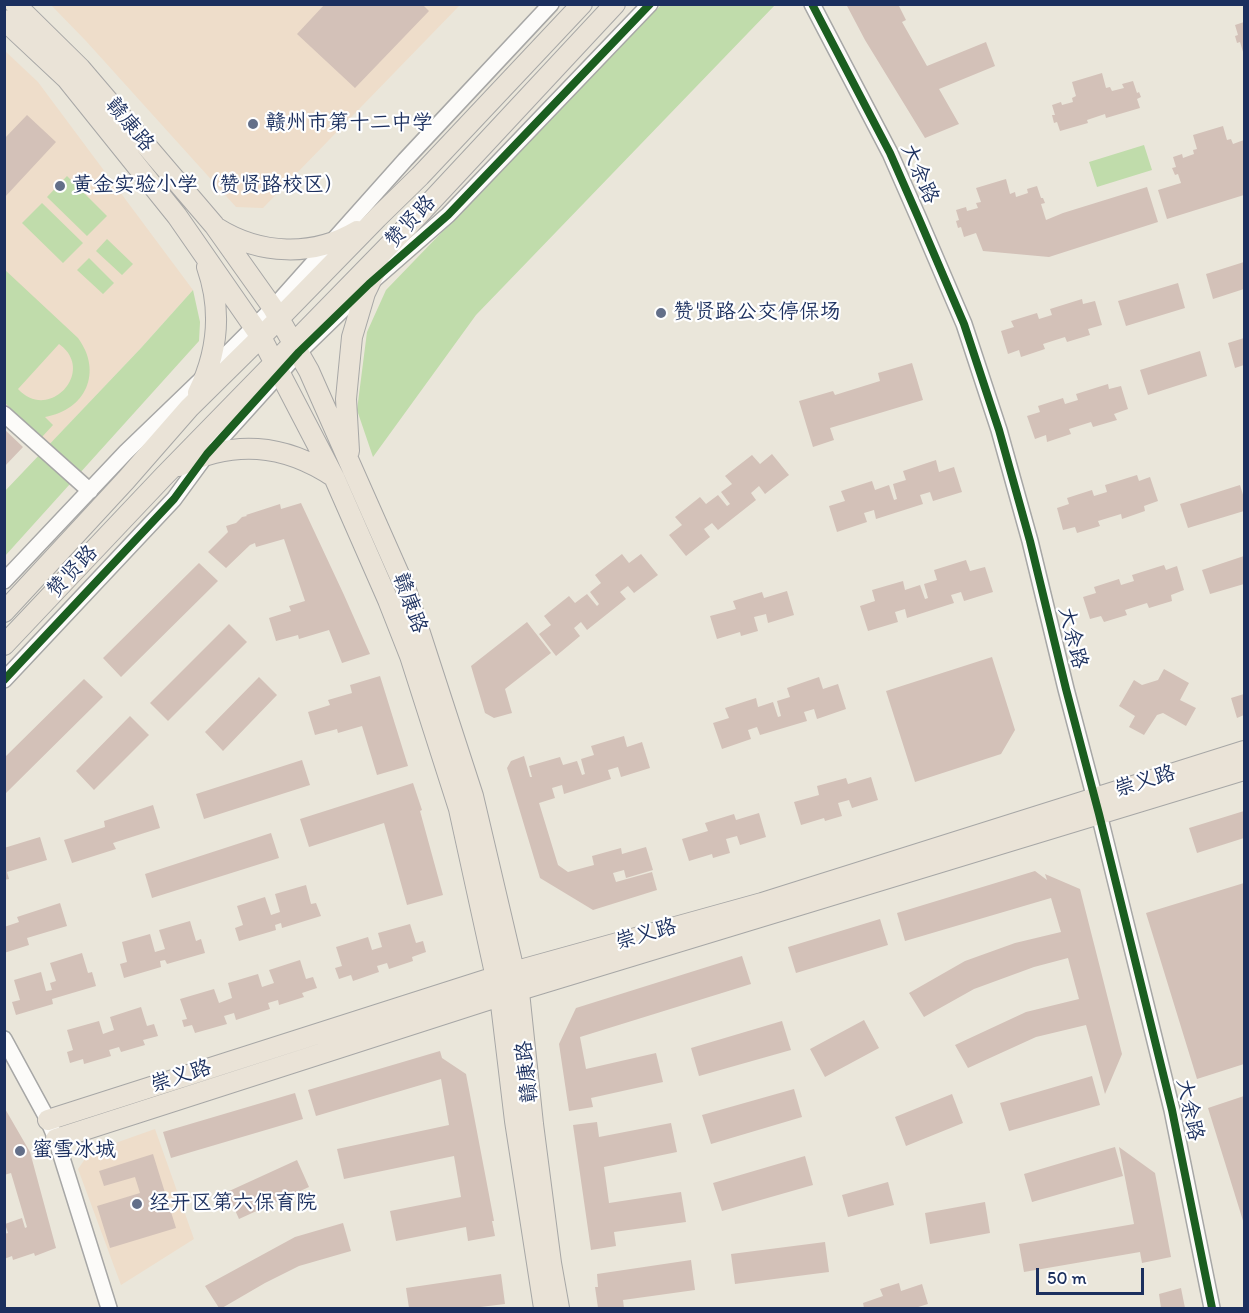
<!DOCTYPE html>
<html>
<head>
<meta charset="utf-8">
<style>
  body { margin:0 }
  #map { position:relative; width:1249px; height:1313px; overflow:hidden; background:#eae6da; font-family:Itim,sans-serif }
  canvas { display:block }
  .frame { position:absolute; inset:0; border:6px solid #1b2f5e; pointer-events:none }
  .scale { position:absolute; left:1036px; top:1268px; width:108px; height:27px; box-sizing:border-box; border:3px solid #1b2f5e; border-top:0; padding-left:8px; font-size:18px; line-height:21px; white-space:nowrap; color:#1b2f5e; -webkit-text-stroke:4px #fff; paint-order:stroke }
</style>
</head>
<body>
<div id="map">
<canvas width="1249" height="1313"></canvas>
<div class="frame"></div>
<div class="scale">50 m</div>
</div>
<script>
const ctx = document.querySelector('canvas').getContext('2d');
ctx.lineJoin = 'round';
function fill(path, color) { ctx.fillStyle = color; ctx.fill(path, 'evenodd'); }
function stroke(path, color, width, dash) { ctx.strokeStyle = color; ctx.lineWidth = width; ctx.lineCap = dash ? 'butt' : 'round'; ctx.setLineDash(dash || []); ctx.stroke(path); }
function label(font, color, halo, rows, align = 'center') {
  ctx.font = font + ' Itim,"LXGW WenKai TC",sans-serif'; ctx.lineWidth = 4.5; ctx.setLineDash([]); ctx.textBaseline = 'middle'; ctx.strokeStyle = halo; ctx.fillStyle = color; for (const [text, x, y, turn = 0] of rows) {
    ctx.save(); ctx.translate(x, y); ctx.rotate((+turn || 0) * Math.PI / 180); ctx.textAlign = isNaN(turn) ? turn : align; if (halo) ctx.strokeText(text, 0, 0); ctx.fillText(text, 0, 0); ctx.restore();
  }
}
fill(new Path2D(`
  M51,5H460L263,208L236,207L86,41Z
  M4,50L38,82L193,290L141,348L46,448L5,408Z
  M155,1129L194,1239L121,1285L78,1169L90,1152Z`), '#eeddca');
fill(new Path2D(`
  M661,5H775L476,315L373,457L357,410L367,332L386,290Z
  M1144,145L1152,170L1097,187L1089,162Z
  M67,176L107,216L87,236L47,197Z
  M42,203L83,243L63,263L22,223Z
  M107,239L133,264L122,275L96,251Z
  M89,258L114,283L103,294L77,270Z
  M4,269L78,338C103,372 86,410 45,417L53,425L41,438L5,403ZM59,344C97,371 49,423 18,389Z
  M193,290L200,322L199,341L5,556L4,492L141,348Z`), '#c0dcab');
fill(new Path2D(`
  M325,4H422L429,11L355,88L297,34Z
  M846,4H898L906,20L902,22L927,66L986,42L995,66L939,89L959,124L925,138L865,40Z
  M1244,22V55L1240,42L1237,43L1235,36L1238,35L1235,25Z
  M1102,73L1106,88L1110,87L1112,91L1124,88L1122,84L1133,81L1137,93L1139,92L1141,97L1137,99L1140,108L1106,118L1105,114L1087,120L1088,123L1060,131L1057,122L1054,123L1052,115H1055L1052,105L1061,102L1062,105L1073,102L1072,98L1076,96L1072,82Z
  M27,115L56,142L4,198V139Z
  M1223,126L1227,140L1231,139L1233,144L1244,140V195L1167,219L1158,190L1181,183L1178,174L1175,175L1172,168L1176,167L1173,157L1182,154L1183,158L1194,154L1193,150L1197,149L1193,135Z
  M1006,179L1010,194L1015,192L1016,197L1028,193L1027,189L1037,186L1041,198H1043L1045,203L1041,204L1046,220L1063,213L1147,187L1158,222L1049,257L983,251L976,233L964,237L961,227L958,228L956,221L959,220L956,210L966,207L967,211L978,208L976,203L981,202L976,188Z
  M1244,262V289L1213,299L1206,274Z
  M1178,283L1185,308L1126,326L1118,301Z
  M1082,299L1083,304L1095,301L1102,325L1088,329L1090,335L1067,342L1065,337L1043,344L1045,349L1021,357L1019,350L1008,354L1001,331L1014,327L1011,321L1037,313L1039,319L1052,315L1050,309Z
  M1244,338V365L1235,368L1228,343Z
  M1200,351L1207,376L1148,395L1140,370Z
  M912,363L923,400L830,428L834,440L813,447L799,401L833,391L835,395L880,381L878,373Z
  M1108,384L1109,389L1121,386L1128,409L1114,414L1117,420L1093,427L1091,422L1069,429L1071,434L1047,442L1046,435L1035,439L1027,416L1040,412L1038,406L1063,398L1065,404L1078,400L1076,394Z
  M4,429L23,447L4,467Z
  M772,454L789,475L765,494L759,486L751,493L756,500L718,530L712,523L704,529L710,537L686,556L669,535L682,525L675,517L700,497L706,504L718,495L727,506L730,504L721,492L732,484L725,476L752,455L760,464Z
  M936,460L939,472L954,467L962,492L933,501L930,492L920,495L923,504L876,519L874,510L864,513L867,522L837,532L829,506L845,501L841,491L872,481L875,490L889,485L894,500L897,499L893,484L906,480L903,471Z
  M1137,475L1139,481L1150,477L1158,501L1144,506L1145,511L1122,519L1121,514L1098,521L1100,526L1077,533L1075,527L1063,530L1057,508L1069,504L1067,498L1092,490L1094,496L1107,492L1105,485Z
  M1240,485L1244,498V511L1188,528L1180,504Z
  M301,503L344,595L370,654L342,663L329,630L299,639L298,635L276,641L269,618L291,611L289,606L305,601L284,539L256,547L255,543L250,545L226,568L208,552L228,532L226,526L236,523L242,517L247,516L246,515L280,504L281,509Z
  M622,554L629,563L641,554L658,575L634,593L628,586L620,592L626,599L587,630L581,622L574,628L580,636L556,656L539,634L551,625L544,616L569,596L575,603L587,594L597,606L599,604L590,592L601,583L595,575Z
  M1244,556V584L1210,594L1202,570Z
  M966,560L970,571L985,567L993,592L964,601L961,592L951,595L954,603L907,618L905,609L895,612L898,622L868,631L860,606L875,601L872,590L903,581L905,590L920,585L925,599L928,598L924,584L937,580L934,570Z
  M199,563L218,581L121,677L103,658Z
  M1164,565L1166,570L1177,566L1184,590L1171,595L1172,601L1149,608L1147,603L1125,610L1127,615L1104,622L1101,616L1090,619L1083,597L1096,593L1094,587L1119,579L1121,585L1134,581L1132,575Z
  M787,591L794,615L768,623L766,614L754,617L758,631L741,636L740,632L717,639L710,616L736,609L733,601L762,592L764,598Z
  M527,622L551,653L505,689L512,713L494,718L485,713L471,666Z
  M229,624L247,642L168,721L150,703Z
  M992,657L1015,730L1001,754L915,782L886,691Z
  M1164,669L1189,683L1180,700L1196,708L1186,726L1163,713L1157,715L1144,735L1129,727L1135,716L1119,706L1134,680L1142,685L1158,680Z
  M380,676L408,766L377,775L362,726L338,733L337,729L315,735L308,712L330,705L328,700L352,693L350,685Z
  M259,677L277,695L223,751L205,732Z
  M819,677L823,689L838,684L846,709L817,719L814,709L804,712L807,721L760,735L757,727L748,730L751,739L722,749L713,723L729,718L725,708L756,698L758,707L773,702L778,717L781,716L777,701L790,697L787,688Z
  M84,679L103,697L6,793L4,791V758Z
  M1244,694V715L1237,718L1231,698Z
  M130,716L149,735L94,790L76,771Z
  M624,736L627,747L642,742L650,768L621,777L618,767L608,770L611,779L564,794L562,785L552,788L555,798L539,803L558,865L568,872L594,865L592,856L621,848L622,854L646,847L653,870L626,878L624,870L613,873L616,882L652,872L657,890L593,910L540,878L507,768L511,761L524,756L530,777H532L529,766L560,757L563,765L577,761L582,775L585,774L581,759L594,755L591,746Z
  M302,760L310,785L204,819L196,794Z
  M871,777L878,800L852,808L849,800L838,803L842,816L825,821L824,818L801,825L794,802L819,795L817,786L846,778L848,784Z
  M413,783L422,810L420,811L443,895L407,905L384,823L309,847L300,819Z
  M153,805L160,828L113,843L116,849L72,863L64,840L105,827L104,821Z
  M1244,811V838L1197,853L1189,828Z
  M759,813L766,837L740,845L737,836L726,839L730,853L713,858L712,854L689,861L682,839L708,831L705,823L734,814L736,820Z
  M271,833L279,858L152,898L145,874Z
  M40,837L47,860L7,872L9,879L4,880V848Z
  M1035,871L1047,880L1045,874L1080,889L1122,1054L1105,1094L1086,1025L1036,1037L968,1068L955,1045L1026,1012L1079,999L1068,958L1034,967L974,989L924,1017L909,993L965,961L1015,943L1061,932L1051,898L905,941L897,913Z
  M1244,883V1064L1197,1079L1146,913Z
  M306,885L311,904L316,903L321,916L282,928L281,923L275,925L276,930L239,941L235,928L243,925L237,906L265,897L271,915L280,912L275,894Z
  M60,903L67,926L27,938L29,945L4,953V927L19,922L17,917Z
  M880,919L888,945L796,973L788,947Z
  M190,921L196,941L201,939L205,953L167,964L165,960L160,961L161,967L124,978L120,964L127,962L122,942L150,934L155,952L165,949L159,930Z
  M410,924L416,943L423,941L426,952L412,957L413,961L389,969L387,963L377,966L379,972L353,981L351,975L339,979L335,968L342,966L336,947L368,937L372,950L382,947L378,933Z
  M82,953L88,973L92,972L96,986L52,999L53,1004L16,1015L12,1002L20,1000L14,980L41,972L46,991L52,990L50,983L56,981L50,963Z
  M742,956L751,984L580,1037L586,1069L656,1053L663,1082L591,1098L593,1107L569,1111L559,1044L576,1008Z
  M300,960L306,979L313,977L317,988L302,993L304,997L279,1005L278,1000L268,1003L270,1009L236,1020L234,1013L224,1016L227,1024L195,1033L192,1025L184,1027L182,1020L187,1019L180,999L214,989L219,1003L232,998L228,983L258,974L262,987L274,983L269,970Z
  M141,1007L147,1026L154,1024L158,1036L143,1040L145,1045L121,1052L119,1047L109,1050L111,1056L84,1064L83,1059L70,1063L67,1052L73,1050L67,1030L99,1021L103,1034L114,1030L110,1017Z
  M864,1020L879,1048L825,1077L810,1049Z
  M782,1021L791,1050L699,1076L691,1048Z
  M440,1051L442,1058L466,1074L494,1221H492L495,1236L468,1241L466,1227L396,1241L390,1211L461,1197L454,1156L344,1179L337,1149L449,1125L441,1079L316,1116L308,1090Z
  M1092,1076L1100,1105L1009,1131L1000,1103Z
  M794,1089L802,1117L711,1144L702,1115Z
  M295,1093L303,1119L171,1158L163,1132Z
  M952,1094L963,1123L906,1146L895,1117Z
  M1244,1096V1224L1208,1108Z
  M4,1107L30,1152L56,1248L35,1256L34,1253L13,1260L12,1256L4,1259V1234L8,1233L5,1224L22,1218L25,1228L27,1227L11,1173L4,1175Z
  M597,1122L599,1137L671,1123L677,1152L604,1167L609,1203L681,1192L686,1222L614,1232L616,1246L591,1250L573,1125Z
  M1115,1147L1123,1176L1032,1202L1024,1174Z
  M1119,1147L1155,1173L1171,1257L1142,1263L1140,1252L1024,1272L1019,1244L1134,1224Z
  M153,1154L176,1228L110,1248L97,1206L140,1193L135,1177L104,1186L99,1171Z
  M805,1156L813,1185L722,1211L713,1183Z
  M297,1160L309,1187L239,1219L227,1192Z
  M888,1182L894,1205L848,1217L842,1195Z
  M985,1202L990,1233L930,1244L925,1213Z
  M343,1223L351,1251L299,1266L265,1283L222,1308H219L205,1286L295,1237Z
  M825,1242L829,1272L735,1284L731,1254Z
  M691,1260L695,1290L623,1300L624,1308H598L595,1287H598L597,1274Z
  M501,1274L505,1304L472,1308H409L406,1288Z
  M899,1283L901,1291L922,1284L928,1304L915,1308H864L863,1303L883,1296L880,1289Z
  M1181,1288L1185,1308H1161L1159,1294Z`), '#d3c1b8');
const minor = new Path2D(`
  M812,4L824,27L890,153L919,219L964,324L999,430L1030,541L1066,689L1099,814L1172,1110L1212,1308
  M4,414L90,491
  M4,581L126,452L206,375L273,308L405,160L551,4
  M4,680L174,499L207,454L299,352L369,284L448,215L650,4
  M4,1039L48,1120L56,1139L109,1308`);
const major = new Path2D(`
  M15,4L80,68L214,225L273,308L309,371L406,590L473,796L519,992L533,1124L551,1263L559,1308
  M4,20L67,79L177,216L261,337L334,477L388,600L410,656L459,809L500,996L515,1121L544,1308
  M217,228C260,255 313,257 357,231
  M198,393C218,352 222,310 207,267
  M349,451L346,399L352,337L365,293L379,264
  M179,466C233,440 283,443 334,477
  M4,612L126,480L189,408L261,337L377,218L420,176L582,4
  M4,645L164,476L409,225L615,4
  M48,1120L495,977L762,903L1244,751
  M56,1139L500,996L1244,770`);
stroke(minor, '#a7a7a6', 18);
stroke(major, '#a7a7a6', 22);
stroke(minor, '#fcfbf9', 15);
stroke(major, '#eae3d7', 20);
stroke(new Path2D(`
  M812,4L824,27L890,153L919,219L964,324L999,430L1030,541L1066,689L1099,814L1172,1110L1212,1308
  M4,680L174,499L207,454L299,352L369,284L448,215L650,4`), '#1b5e20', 8);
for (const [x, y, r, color] of [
  [253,124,6,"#636f89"],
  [60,186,6,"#636f89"],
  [661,313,6,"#636f89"],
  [20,1151,6,"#636f89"],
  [137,1204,6,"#636f89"]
]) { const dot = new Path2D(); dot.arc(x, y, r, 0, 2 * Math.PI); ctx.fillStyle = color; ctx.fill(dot); stroke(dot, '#fff', 2); }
label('21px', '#1b2f5e', '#fff', [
  ["赣州市第十二中学",265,124],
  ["黄金实验小学（赞贤路校区）",72,186],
  ["赞贤路公交停保场",673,313],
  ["蜜雪冰城",32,1151],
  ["经开区第六保育院",149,1204]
], 'left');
label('21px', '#1b2f5e', '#fff', [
  ["赣康路",129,125,50],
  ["大余路",919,174,66],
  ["赞贤路",411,222,-47],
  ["赞贤路",73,572,-47],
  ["赣康路",409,603,70],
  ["大余路",1072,638,76],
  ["崇义路",1145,782,-17],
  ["崇义路",646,935,-16],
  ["赣康路",528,1072,-96],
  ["崇义路",181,1077,-18],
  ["大余路",1189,1110,78]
]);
</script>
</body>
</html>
